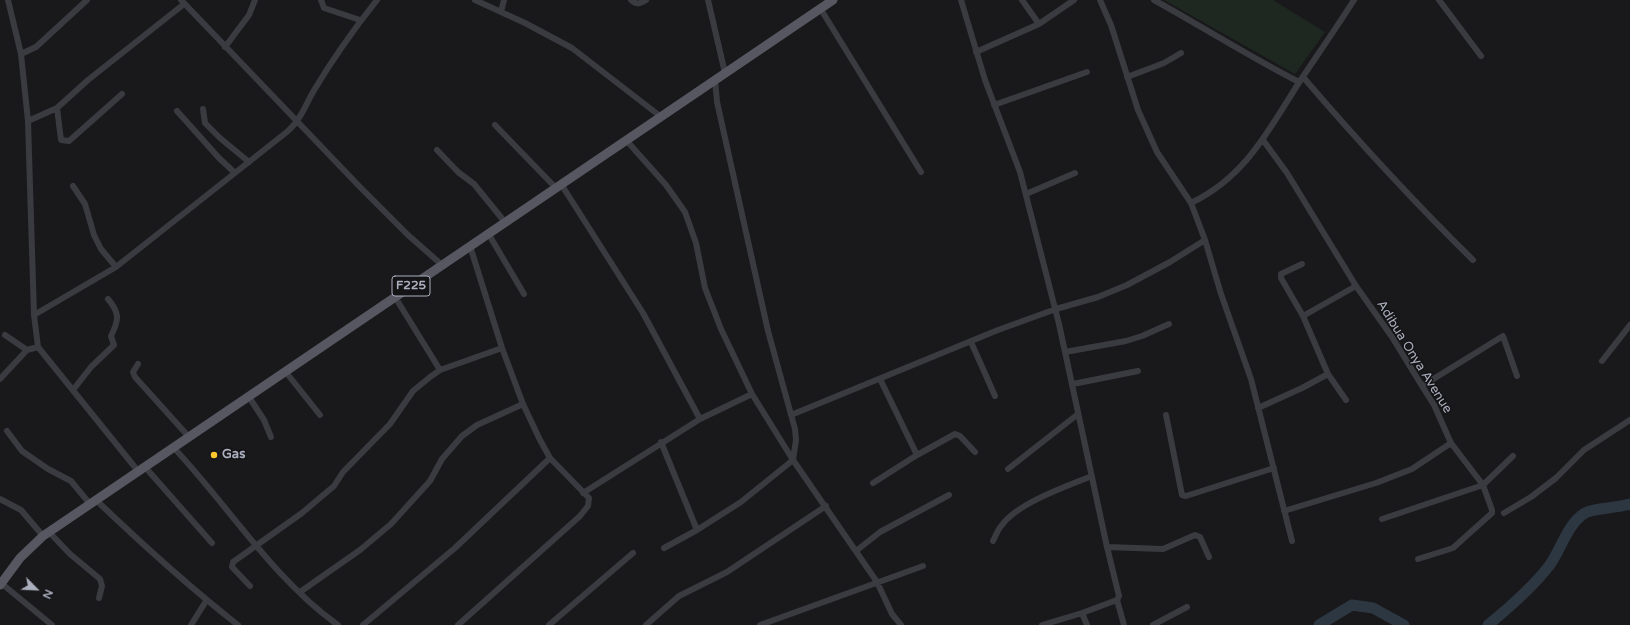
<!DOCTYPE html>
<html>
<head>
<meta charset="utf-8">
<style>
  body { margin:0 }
  #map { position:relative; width:1630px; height:625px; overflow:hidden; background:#19191c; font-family:"Varela Round",sans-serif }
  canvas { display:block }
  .north { position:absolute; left:16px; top:569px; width:40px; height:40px; -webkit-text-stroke:3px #141417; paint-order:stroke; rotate:114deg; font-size:11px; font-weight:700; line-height:16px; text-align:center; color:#abafbd }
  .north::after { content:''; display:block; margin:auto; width:14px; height:18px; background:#abafbd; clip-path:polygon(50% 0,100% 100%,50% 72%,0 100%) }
</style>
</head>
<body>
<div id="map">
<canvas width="1630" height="625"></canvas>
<div class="north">N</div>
</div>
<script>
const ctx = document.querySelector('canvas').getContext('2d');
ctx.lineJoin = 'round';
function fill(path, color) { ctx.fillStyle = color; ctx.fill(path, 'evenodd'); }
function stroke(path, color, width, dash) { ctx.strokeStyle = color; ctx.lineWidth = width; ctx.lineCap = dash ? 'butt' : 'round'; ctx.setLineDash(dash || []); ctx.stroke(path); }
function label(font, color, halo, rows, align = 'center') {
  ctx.font = font + ' "Varela Round",sans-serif'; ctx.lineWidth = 3; ctx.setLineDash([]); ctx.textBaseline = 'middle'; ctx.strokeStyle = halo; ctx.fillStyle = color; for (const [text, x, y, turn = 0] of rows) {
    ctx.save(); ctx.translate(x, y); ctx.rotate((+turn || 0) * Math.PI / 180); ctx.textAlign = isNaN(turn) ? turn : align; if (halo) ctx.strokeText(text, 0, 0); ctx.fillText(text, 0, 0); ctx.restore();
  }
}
fill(new Path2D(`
  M1164,0H1273L1325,32L1295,74Z`), '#1e2820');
stroke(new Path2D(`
  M1319,625L1352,605L1373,608L1404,625
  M1488,625C1510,607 1532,588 1549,566C1561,550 1567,524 1585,513C1594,508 1618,508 1630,504`), '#2d3742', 11);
stroke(new Path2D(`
  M8,0L21,54L28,121L34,315L38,347L138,471
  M181,0L359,186L408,235L442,265
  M321,0L324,8L360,20
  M475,0L525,23L572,48L660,116
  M631,0C636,5 640,4 646,0
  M708,0L725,73
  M961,0L985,80L1020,172L1059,324L1107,547L1119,596L1117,600L1082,613
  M1022,0L1039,24
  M1100,0L1111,25L1138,110L1157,152L1191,203L1205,240L1221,294L1251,379L1292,541
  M1154,0C1203,27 1250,57 1299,82
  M1439,0L1481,56
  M820,8L921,172
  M501,12L504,0
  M225,47L249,15L255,0
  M976,52L1039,24L1074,0
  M21,54L36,47L87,0
  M1127,77L1164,63L1181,53
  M1303,77C1357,140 1413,201 1473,260
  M715,80L717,102L768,331L795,429L796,440L793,460L877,582L892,614L901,625
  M994,105L1087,72
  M57,108L61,140L69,141L122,94
  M203,109L205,123L220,138L249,162
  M177,111L219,158L235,173
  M28,121L57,108L88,80L184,4
  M495,125L555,187
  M626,140L666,185L685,212L696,243L705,288L721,329L752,394L793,460L741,502L697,530L664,548
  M1263,140L1287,173L1356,286L1392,337L1422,386L1434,405L1451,443L1483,485L1492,510V513L1453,548L1418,559
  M437,150L458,172L474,184L504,221
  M561,184L643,313L700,419
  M73,186L85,204L94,235L101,249L116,267
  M1026,194L1075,173
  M1191,203C1246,177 1269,129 1300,81C1318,54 1337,27 1354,0
  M488,233L524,294
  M1302,264L1281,274V278L1303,316L1328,374
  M395,297L440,370
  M34,315L116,267L288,131C301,119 305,106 313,92C332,60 354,29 377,0
  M1303,316L1356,286
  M5,335L27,350
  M971,342L995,396
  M1065,352L1126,341L1142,336L1169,324
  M1602,361L1630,325
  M138,364L133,372L135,377L189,437
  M285,371L320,415
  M0,379L27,350L38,347
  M880,379L917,455L955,434L960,436L975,452
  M1073,384L1138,371
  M1422,386L1503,336L1517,376
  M73,390L91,367L114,345L111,336C119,320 120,313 108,299
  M249,397L264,420L271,437
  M1258,408L1302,388L1328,374L1346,400
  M791,415L998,330L1056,309L1098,297L1127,285L1170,262L1205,240
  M1166,415L1182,495L1186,496L1274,468
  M7,431L22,451L48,469L71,481L90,504
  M661,442L697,530
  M173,447C228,505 273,579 338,625
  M145,467L212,543
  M1008,469L1078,414
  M873,483L917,455
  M583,493L700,419L752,394
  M0,499L21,510L43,536
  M96,500C142,544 188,586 238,625
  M1284,511L1376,483L1412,469L1451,443
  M1504,513L1531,497L1556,478L1584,450L1630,420
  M1382,519L1483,485L1513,456
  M49,532L70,554L100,579L102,586L99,598
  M993,541C996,535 998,529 1002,525C1018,503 1067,486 1092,476
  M1107,547L1163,549L1195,535L1200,537L1209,557
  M856,551L880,532L949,495
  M1,583L52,625
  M250,586L232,567L233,562L302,513L334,486L343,472L390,424L413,391L430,377L440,370L502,348
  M300,592L360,550L391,524L430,481L442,459L462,436L477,425L523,404
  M1117,600L1124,625
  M191,625L206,601
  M363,625L455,548L550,458
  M458,625L580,516L588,506L589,498L550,458L540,440L523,404L502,348L470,246
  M549,625L633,553
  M646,625L679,596L727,572L826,506
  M760,625L923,566
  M1042,625L1082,613L1087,625
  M1153,625L1187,607`), '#3a3b41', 6);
stroke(new Path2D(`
  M0,585L20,558L43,536L833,0`), '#565761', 9);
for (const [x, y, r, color] of [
  [214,455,4,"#ffc62e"]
]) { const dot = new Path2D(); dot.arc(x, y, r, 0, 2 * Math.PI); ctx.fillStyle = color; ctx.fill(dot); stroke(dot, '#141417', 1.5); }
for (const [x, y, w] of [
  [411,286,38]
]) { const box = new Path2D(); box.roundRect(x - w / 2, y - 10, w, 20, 3); ctx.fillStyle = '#141417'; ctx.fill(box); stroke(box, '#abafbd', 1); }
label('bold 12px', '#abafbd', null, [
  ["F225",411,286]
]);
label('13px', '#abafbd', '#141417', [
  ["Adibua Onya Avenue",1414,357,58]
]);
label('bold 13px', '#abafbd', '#141417', [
  ["Gas",222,455]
], 'left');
</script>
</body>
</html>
